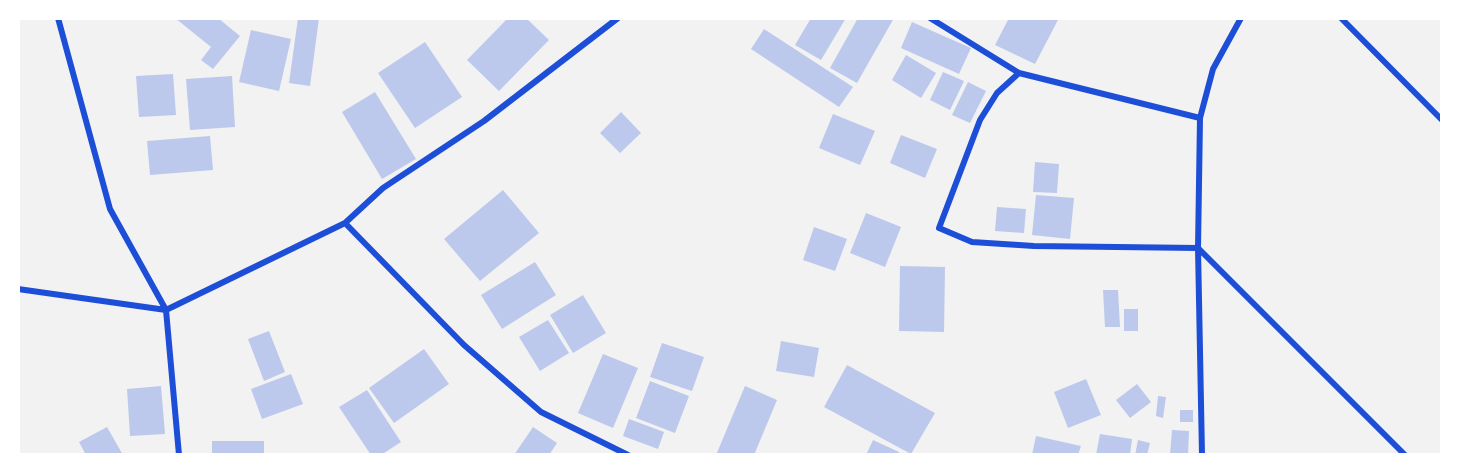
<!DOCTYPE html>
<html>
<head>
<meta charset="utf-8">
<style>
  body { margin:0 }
  #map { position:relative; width:1460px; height:473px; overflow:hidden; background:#f2f2f2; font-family:Rubik,sans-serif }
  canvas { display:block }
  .frame { position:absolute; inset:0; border:20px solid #fff; pointer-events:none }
</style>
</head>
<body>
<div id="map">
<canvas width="1460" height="473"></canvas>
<div class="frame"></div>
</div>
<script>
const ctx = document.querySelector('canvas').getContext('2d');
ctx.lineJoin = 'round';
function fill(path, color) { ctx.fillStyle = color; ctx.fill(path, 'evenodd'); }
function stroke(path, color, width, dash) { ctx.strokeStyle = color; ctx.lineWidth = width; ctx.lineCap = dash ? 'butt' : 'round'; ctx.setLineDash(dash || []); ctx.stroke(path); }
fill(new Path2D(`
  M175,18H218L240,36L213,69L201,60L211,47Z
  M298,18H319L310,86L289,83Z
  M508,18H526L549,40L499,91L467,60Z
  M811,18H846L821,60L795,45Z
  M858,18H894L857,83L830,68Z
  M1009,18H1059L1035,64L995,45Z
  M912,22L971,48L959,74L901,48Z
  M764,29L853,87L839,107L751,49Z
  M251,30L291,39L279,91L239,82Z
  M425,42L462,97L415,128L378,73Z
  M906,55L936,73L921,98L892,80Z
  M943,72L964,81L950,110L930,100Z
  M173,74L176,115L139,117L136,76Z
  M232,76L235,127L190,130L186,79Z
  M968,82L986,91L970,123L952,115Z
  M375,92L416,159L382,179L342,112Z
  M621,112L641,133L620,153L600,133Z
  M833,114L875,131L860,165L819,148Z
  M901,135L937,149L925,178L890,163Z
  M210,136L213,170L150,175L147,141Z
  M1035,162L1059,164L1057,193L1033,192Z
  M503,190L539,233L480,281L444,239Z
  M1036,195L1074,198L1070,239L1032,235Z
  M997,207L1026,209L1024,233L995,231Z
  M866,213L901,227L885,267L850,253Z
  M814,227L847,239L835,271L803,260Z
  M535,262L556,295L502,329L481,295Z
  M900,266L945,267L944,332L899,331Z
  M1103,290H1118L1120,327H1105Z
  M583,295L606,333L573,353L550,315Z
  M1124,309H1138V331H1124Z
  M548,320L569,353L540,371L519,337Z
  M269,331L285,372L264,381L248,339Z
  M781,341L819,348L814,377L776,371Z
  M662,343L704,357L692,391L650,377Z
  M424,349L449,384L394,423L369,388Z
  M603,354L638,368L613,428L578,413Z
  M847,365L935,413L911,454L824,407Z
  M291,374L303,404L262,419L251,389Z
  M1086,379L1101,415L1068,428L1054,392Z
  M650,381L689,396L675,433L636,418Z
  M1137,384L1151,402L1130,418L1116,400Z
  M161,386L165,434L130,436L127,389Z
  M745,386L777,400L754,455H716Z
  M367,390L401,442L381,455H371L339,407Z
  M1158,396L1166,397L1163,418L1156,416Z
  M1180,410H1193V422H1180Z
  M629,419L664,432L658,449L623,436Z
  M107,427L123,455H86L79,442Z
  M533,427L557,443L549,455H514Z
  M1172,430L1189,431L1188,455H1170Z
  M1100,434L1132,439L1130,455H1096Z
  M1036,436L1081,446L1078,455H1032Z
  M873,440L899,452L898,455H866Z
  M1138,440L1150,443L1147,455H1135Z
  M212,441H264V455H212Z`), '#bdc9ec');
stroke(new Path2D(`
  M58,18L110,209L166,310L179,455
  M930,18L1019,73L1200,118
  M1341,18L1442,120
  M1019,73L997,93L980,120L939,228L972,242L1034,246L1198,248L1405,455
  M345,223L383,188L484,121L618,18
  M18,289L166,310L345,223L464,345L541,412L628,455
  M1202,455L1198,248L1200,118L1213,69L1241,18`), '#1d4ed8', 6);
</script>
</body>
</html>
